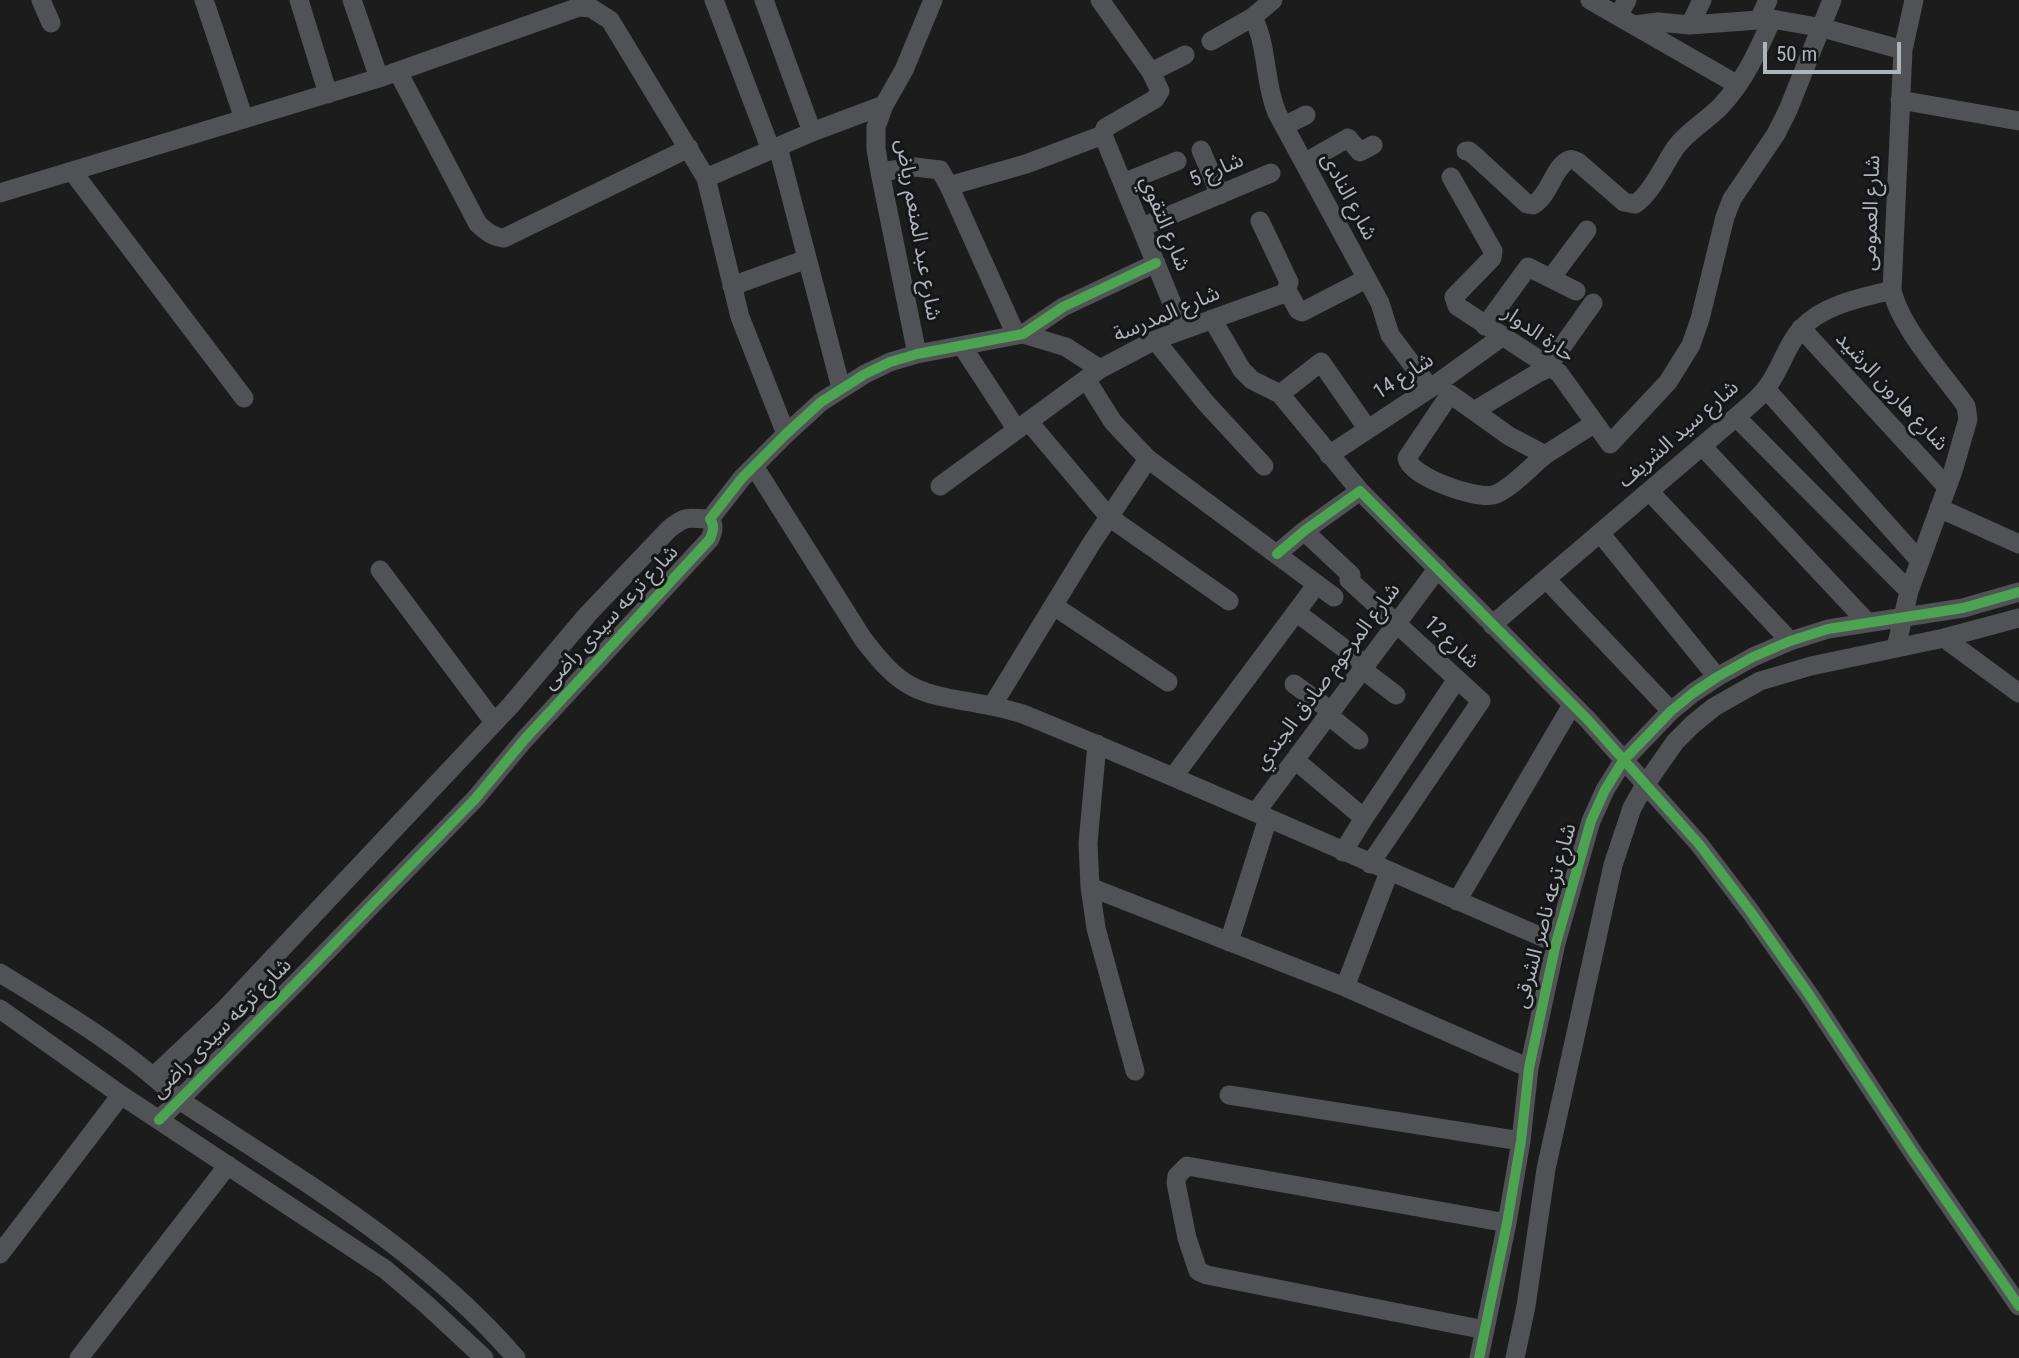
<!DOCTYPE html>
<html>
<head>
<meta charset="utf-8">
<style>
  body { margin:0 }
  #map { position:relative; width:2019px; height:1358px; overflow:hidden; background:#1c1c1c; font-family:"Roboto Condensed",sans-serif }
  canvas { display:block }
  .scale { position:absolute; left:1763px; top:42px; width:138px; height:32px; box-sizing:border-box; border:4px solid #adb4bc; border-top:0; padding-left:9px; font-size:21px; line-height:24px; white-space:nowrap; color:#adb4bc; -webkit-text-stroke:5px #161618; paint-order:stroke }
</style>
</head>
<body>
<div id="map">
<canvas width="2019" height="1358"></canvas>
<div class="scale">50 m</div>
</div>
<script>
const ctx = document.querySelector('canvas').getContext('2d');
ctx.lineJoin = 'round';
function stroke(path, color, width, dash) { ctx.strokeStyle = color; ctx.lineWidth = width; ctx.lineCap = dash ? 'butt' : 'round'; ctx.setLineDash(dash || []); ctx.stroke(path); }
function label(font, color, halo, rows, align = 'center') {
  ctx.font = font + ' "Roboto Condensed","Noto Sans Arabic",sans-serif'; ctx.lineWidth = 6; ctx.setLineDash([]); ctx.textBaseline = 'middle'; ctx.strokeStyle = halo; ctx.fillStyle = color; for (const [text, x, y, turn = 0] of rows) {
    ctx.save(); ctx.translate(x, y); ctx.rotate((+turn || 0) * Math.PI / 180); ctx.textAlign = isNaN(turn) ? turn : align; if (halo) ctx.strokeText(text, 0, 0); ctx.fillText(text, 0, 0); ctx.restore();
  }
}
stroke(new Path2D(`
  M41,0L51,23
  M204,0L244,119
  M299,0L328,94
  M352,0L379,78
  M714,0L771,150
  M764,0L812,132
  M1100,0L1151,72
  M1590,0L1738,85
  M1618,16L1627,0
  M1253,17C1268,47 1264,82 1277,113L1380,303L1390,335L1430,388
  M1759,20L1768,0
  M1634,25L1658,22L1690,25L1772,19L1823,28L1903,50
  M1690,25L1702,0
  M1211,41L1253,17L1273,0
  M398,72L478,224C487,232 493,237 504,238L689,148
  M1900,100L2019,121
  M1284,126L1306,115
  M1103,135L1183,330
  M778,147L841,388
  M1201,150L1220,195
  M1466,151H1469L1474,155L1527,204L1533,205C1549,196 1553,169 1567,161C1572,158 1573,160 1578,162L1624,202L1635,204C1652,193 1664,164 1676,147C1688,131 1705,122 1720,107C1744,82 1758,51 1772,19
  M1304,163L1348,138L1360,152L1373,145
  M72,171L244,398
  M880,172L915,167L940,170L949,186L1026,164L1103,135L1105,128L1155,99L1160,91L1151,72L1185,55
  M1451,177L1493,251L1492,258L1454,297L1457,306L1559,373L1610,444L1668,382L1691,345L1700,319L1725,217L1732,199L1776,134L1788,110L1832,0
  M706,178L740,317L786,434
  M1123,183L1177,161
  M949,186L1016,335
  M0,193L379,78L579,7L591,8L610,20L706,178L812,132L884,105
  M1142,227L1271,173
  M1551,278L1587,230
  M732,286L807,259
  M1287,290L1298,310L1302,312L1366,279
  M1212,319L1242,370L1252,380L1280,394L1360,491
  M1485,326L1528,267L1576,291
  M1801,328L1947,487
  M1023,334L1066,347L1100,369
  M1155,340L1205,402L1264,466
  M962,346L1017,430
  M917,354L880,172L876,149V127L884,105L904,70L933,0
  M1549,365L1593,303
  M1086,379L1113,422L1148,459L1334,597
  M1766,389L1919,560
  M1280,394L1321,362L1367,428
  M1474,411L1509,436L1545,455L1595,423
  M1736,417L1909,591
  M1029,422L1109,517L1229,601
  M1702,446L1867,622
  M1329,455L1435,385L1503,336
  M1545,455C1531,466 1509,491 1493,495C1474,499 1411,477 1407,458L1450,394L1474,411L1536,374L1551,367
  M754,466L863,639C878,658 893,678 915,688C939,699 966,700 991,706C1002,708 1012,711 1023,714C1202,787 1378,867 1556,943
  M940,486L1100,369L1155,340L1285,293L1289,282L1260,221
  M1649,491L1790,641
  M1939,508L2019,544
  M1304,531L1351,575L1349,580L1481,701L1370,864
  M1600,533L1717,677
  M1277,554L1304,531L1360,491L1588,720L1699,844L1750,911L1810,996L1914,1154L2019,1306
  M380,570L494,722
  M1546,579L1671,711
  M1054,606L1168,682
  M1296,612L1366,665
  M1492,625L1736,417C1746,408 1759,399 1767,387C1781,369 1787,343 1803,327C1825,304 1862,298 1892,290
  M1944,638L2019,693
  M1896,648L1909,591L1953,471L1968,419L1966,406C1943,374 1900,327 1892,290L1903,50L1914,0
  M1362,669L1396,695
  M1294,684L1331,711
  M992,706L1091,544L1148,459
  M1328,715L1359,740
  M1097,744L1088,843L1090,887L1096,928L1135,1071
  M1295,760L1364,818L1343,852
  M1173,777L1317,584
  M1256,812L1438,568
  M1364,818L1457,679
  M1090,887L1345,987L1529,1068
  M1457,901L1572,705
  M1229,942L1268,818
  M0,973C60,1010 128,1050 178,1099C296,1177 423,1250 516,1358
  M1345,987L1389,872
  M0,1009L121,1095L386,1270L427,1305L484,1358
  M154,1076L223,1011L511,705L588,614L669,529C688,514 688,519 710,519
  M1229,1095L1521,1141
  M159,1120L298,981L475,799L524,740L710,539C713,531 715,526 710,519L742,478L786,434L821,402L865,374L890,362L917,354L1023,334L1063,307L1156,263
  M0,1254L121,1095
  M1485,1330L1207,1275L1198,1271L1187,1238L1176,1183L1177,1176L1187,1166L1507,1223
  M79,1358L228,1165
  M1479,1358L1507,1223L1521,1141L1529,1068L1556,943L1591,821L1605,790L1623,761L1671,711L1693,693L1717,677L1753,657L1790,641L1828,629L1963,608L2019,592
  M1515,1358L1526,1306L1546,1169L1613,865L1632,808L1645,785L1675,742L1693,724L1714,707L1760,681L1811,666L1944,638L2019,618`), '#505255', 19);
stroke(new Path2D(`
  M1277,554L1304,531L1360,491L1588,720L1699,844L1750,911L1810,996L1914,1154L2019,1306
  M159,1120L298,981L475,799L524,740L710,539C713,531 715,526 710,519L742,478L786,434L821,402L865,374L890,362L917,354L1023,334L1063,307L1156,263
  M1479,1358L1507,1223L1521,1141L1529,1068L1556,943L1591,821L1605,790L1623,761L1671,711L1693,693L1717,677L1753,657L1790,641L1828,629L1963,608L2019,592`), '#4ca352', 10);
label('21px', '#adb4bc', '#161618', [
  ["شارع 5",1217,171,-23],
  ["شارع النادى",1348,197,62],
  ["شارع العمومى",1872,213,-88],
  ["شارع التقوي",1164,224,68],
  ["شارع عبد المنعم رياض",917,230,80],
  ["شارع المدرسة",1167,315,-23],
  ["حارة الدوار",1538,335,35],
  ["شارع 14",1404,377,-33],
  ["شارع هارون الرشيد",1891,392,47],
  ["شارع سيد الشريف",1679,435,-41],
  ["شارع ترعه سيدى راضى",611,618,-47],
  ["شارع 12",1451,643,43],
  ["شارع المرحوم صادق الجندي",1328,677,-53],
  ["شارع ترعه ناصر الشرقى",1546,916,-75],
  ["شارع ترعه سيدى راضى",222,1029,-45]
]);
</script>
</body>
</html>
